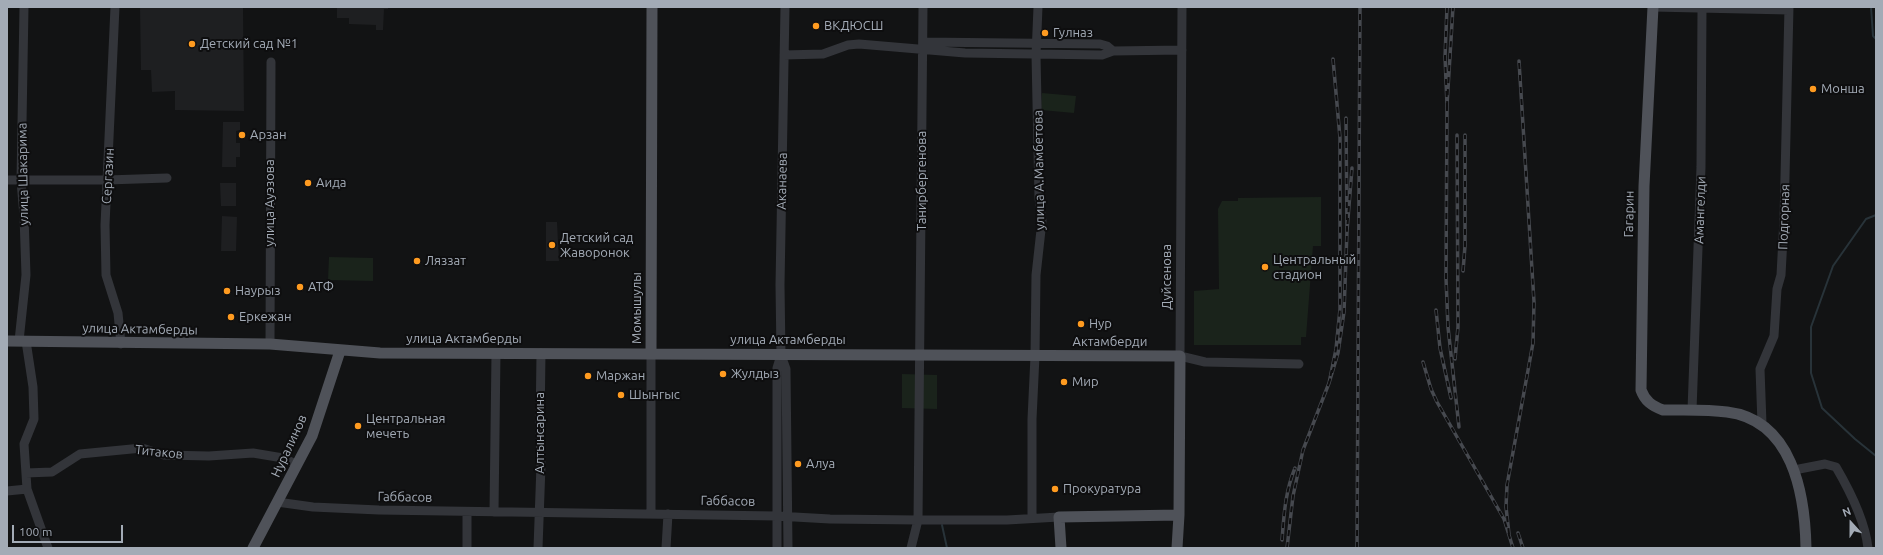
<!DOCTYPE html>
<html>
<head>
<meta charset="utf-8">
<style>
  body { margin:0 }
  #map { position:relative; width:1883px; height:555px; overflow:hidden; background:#121314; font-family:Ubuntu,sans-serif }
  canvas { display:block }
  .frame { position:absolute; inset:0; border:8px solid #a3abb6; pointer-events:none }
  .north { position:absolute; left:1831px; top:503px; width:40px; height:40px; -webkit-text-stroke:3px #0e0e0f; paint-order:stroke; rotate:339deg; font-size:11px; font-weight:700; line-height:16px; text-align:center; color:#a3abb6 }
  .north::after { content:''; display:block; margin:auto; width:14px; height:18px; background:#a3abb6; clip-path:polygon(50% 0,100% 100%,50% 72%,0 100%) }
  .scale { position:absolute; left:12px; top:525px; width:111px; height:18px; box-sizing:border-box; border:2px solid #a3abb6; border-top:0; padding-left:5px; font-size:12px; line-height:14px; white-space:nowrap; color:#a3abb6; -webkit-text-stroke:3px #0e0e0f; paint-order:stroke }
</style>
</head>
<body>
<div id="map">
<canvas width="1883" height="555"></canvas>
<div class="frame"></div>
<div class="north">N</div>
<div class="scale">100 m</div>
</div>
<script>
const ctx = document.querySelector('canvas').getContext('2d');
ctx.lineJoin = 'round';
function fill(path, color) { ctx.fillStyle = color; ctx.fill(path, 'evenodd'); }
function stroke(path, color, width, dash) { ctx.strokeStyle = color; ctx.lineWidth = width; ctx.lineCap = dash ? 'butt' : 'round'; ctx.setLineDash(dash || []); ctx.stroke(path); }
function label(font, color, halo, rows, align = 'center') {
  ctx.font = font + ' Ubuntu,sans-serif'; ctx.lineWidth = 4; ctx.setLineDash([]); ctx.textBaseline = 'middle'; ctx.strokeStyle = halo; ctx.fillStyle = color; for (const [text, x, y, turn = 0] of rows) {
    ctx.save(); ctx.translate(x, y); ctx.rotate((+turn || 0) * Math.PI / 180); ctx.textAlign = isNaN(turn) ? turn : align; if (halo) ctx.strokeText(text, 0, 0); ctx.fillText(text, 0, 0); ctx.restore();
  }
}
fill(new Path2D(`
  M140,7H243L244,111L175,110V91L152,92L151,70H141Z
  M337,7H388V9H384L383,30H376V25L349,24V18H337Z
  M223,122H240V130L236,131V143H240V157H236V167H222Z
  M220,183H236V206H221Z
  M222,216L237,217L236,251H221Z
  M546,222H557L559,261H546Z`), '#1e1f21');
fill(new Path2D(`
  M1042,93L1076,96L1074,113L1041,110Z
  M1321,197V246H1313L1306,337H1301V345H1194V291L1219,289L1218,209L1222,201H1238V198Z
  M329,257L373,258V281L328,280Z
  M902,374L937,375V409L902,408Z`), '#1a231b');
stroke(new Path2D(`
  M1871,7L1873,36L1876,39
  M1876,215L1866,219L1833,266L1811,327V373L1822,408L1855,439L1876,456
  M942,525L947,548`), '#283339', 2);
stroke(new Path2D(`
  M115,7L105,225L106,275L118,313L121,344
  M785,7L780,285L781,355L786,369L788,548
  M1182,7L1180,356L1205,362L1299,364
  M1653,7L1789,10
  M923,42L1100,44L1107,46L1113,51
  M784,55L823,54L848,45L859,44L965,53L1102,55L1113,51L1182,50
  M7,180H107L167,178
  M19,341L26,275L24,216L21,181L24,7
  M26,341L33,387L34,419L24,444L27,489L48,548
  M270,344L271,62
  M651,353V514
  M1692,410L1701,167L1702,9
  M1762,424L1760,369L1774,336L1777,289L1781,275L1784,219L1789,7
  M1794,470L1825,464L1836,467C1850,491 1865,520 1868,548
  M26,473L52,472L80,454L142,448L164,455L209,456L253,453L283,458L296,464
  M7,491L27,489
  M277,502L313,507L379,510L777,516L830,519L918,520H1007L1059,517
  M467,512V548
  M494,512L496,353
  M1032,518V419L1035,356L1036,275L1042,221L1039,198L1036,55L1038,7
  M538,548L541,465L540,428L541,353
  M666,548L668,514
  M777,548V368L781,355
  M911,548L918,520L923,7`), '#33353a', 9);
stroke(new Path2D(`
  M1653,7L1644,186L1641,390C1645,401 1652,406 1663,410C1684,410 1706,409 1727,412C1792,420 1805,493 1806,548
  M7,341L270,344L380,353L1180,356L1179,515L1177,548
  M651,353L652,7
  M253,548L312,436L340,351
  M1061,548L1059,517L1179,515`), '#4f5259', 11);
const rail = new Path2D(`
  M1447,7L1445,57L1447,105L1453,7
  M1333,59L1340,138V309L1336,349L1329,383L1338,353L1344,312L1347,231
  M1447,105L1446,278L1448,327L1459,427
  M1346,118L1347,231L1352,168
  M1463,271L1465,246V135
  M1436,310L1440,348L1451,398
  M1455,359L1458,327L1457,135
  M1423,362L1431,389L1437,402L1504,519L1513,548
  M1518,533L1523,548
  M1509,534L1506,507L1507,485L1533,343L1534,302L1519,61
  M1282,540C1284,515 1285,492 1295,468
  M1287,548L1293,496L1303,450L1329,383
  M1357,548L1360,7`);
stroke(rail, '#46494f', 3.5);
stroke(rail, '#0e0e0f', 2, [6]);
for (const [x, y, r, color] of [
  [816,26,4,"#ff9b20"],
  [1045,33,4,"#ff9b20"],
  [192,44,4,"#ff9b20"],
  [1813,89,4,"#ff9b20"],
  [242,135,4,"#ff9b20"],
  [308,183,4,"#ff9b20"],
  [552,245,4,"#ff9b20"],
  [417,261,4,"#ff9b20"],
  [1265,267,4,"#ff9b20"],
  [300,287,4,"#ff9b20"],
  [227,291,4,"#ff9b20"],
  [231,317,4,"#ff9b20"],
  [1081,324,4,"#ff9b20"],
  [723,374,4,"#ff9b20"],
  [588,376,4,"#ff9b20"],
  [1064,382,4,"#ff9b20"],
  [621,395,4,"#ff9b20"],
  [358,426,4,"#ff9b20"],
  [798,464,4,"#ff9b20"],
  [1055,489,4,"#ff9b20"]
]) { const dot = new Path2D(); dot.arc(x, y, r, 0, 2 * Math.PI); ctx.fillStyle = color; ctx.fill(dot); stroke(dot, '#0e0e0f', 1.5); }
label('13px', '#a3abb6', '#0e0e0f', [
  ["ВКДЮСШ",824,26],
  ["Гулназ",1053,33],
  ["Детский сад №1",200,44],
  ["Монша",1821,89],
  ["Арзан",250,135],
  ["Аида",316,183],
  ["Детский сад",560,238],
  ["Жаворонок",560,253],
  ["Центральный",1273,260],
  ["стадион",1273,275],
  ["Ляззат",425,261],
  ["АТФ",308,287],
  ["Наурыз",235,291],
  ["Еркежан",239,317],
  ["Нур",1089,324],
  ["Жулдыз",731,374],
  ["Маржан",596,376],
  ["Мир",1072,382],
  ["Шынгыс",629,395],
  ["Центральная",366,419],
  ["мечеть",366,434],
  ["Алуа",806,464],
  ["Прокуратура",1063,489]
], 'left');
label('13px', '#a3abb6', '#0e0e0f', [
  ["улица А.Мамбетова",1039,170,-91],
  ["улица Шакарима",23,174,-91],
  ["Сергазин",108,176,-87],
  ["Аканаева",782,181,-89],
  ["Танирбергенова",922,181,-90],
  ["улица Ауэзова",270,203,-90],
  ["Амангелди",1700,210,-88],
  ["Гагарин",1629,214,-89],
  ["Подгорная",1784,217,-88],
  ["Дуйсенова",1167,277,-90],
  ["Момышулы",637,308,-90],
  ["улица Актамберды",140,329,1],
  ["улица Актамберды",464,339],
  ["улица Актамберды",788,340],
  ["Актамберди",1110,342],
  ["Алтынсарина",540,433,-90],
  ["Нуралинов",289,446,-65],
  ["Титаков",159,452,6],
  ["Габбасов",405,497,1],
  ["Габбасов",728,501,1]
]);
</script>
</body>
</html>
